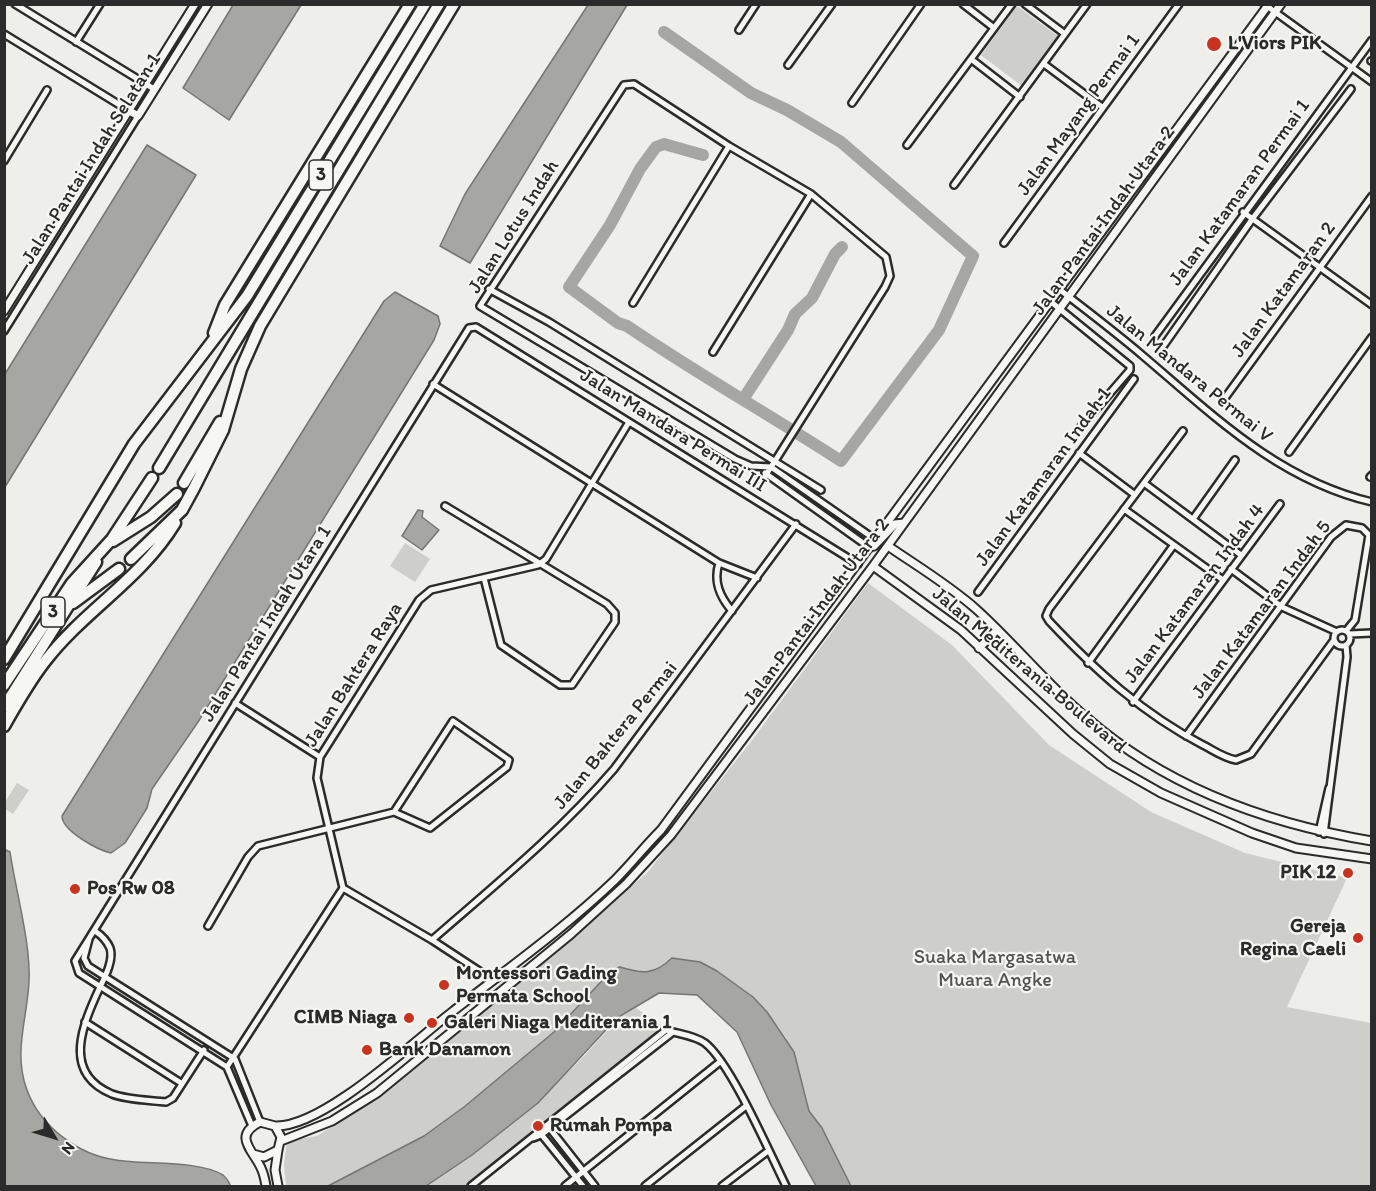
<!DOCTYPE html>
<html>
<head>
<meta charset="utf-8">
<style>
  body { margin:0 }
  #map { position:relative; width:1376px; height:1191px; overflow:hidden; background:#eeeeea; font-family:Itim,sans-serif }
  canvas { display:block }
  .frame { position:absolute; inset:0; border:6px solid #2b2b2b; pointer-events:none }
  .north { position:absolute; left:24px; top:1107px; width:60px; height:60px; -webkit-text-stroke:4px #f6f6f2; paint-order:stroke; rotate:128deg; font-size:16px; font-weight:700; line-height:24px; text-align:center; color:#2b2b2b }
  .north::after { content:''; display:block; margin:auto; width:21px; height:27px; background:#2b2b2b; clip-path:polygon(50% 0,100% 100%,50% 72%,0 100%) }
</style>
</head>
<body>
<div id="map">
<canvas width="1376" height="1191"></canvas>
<div class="frame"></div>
<div class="north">N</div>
</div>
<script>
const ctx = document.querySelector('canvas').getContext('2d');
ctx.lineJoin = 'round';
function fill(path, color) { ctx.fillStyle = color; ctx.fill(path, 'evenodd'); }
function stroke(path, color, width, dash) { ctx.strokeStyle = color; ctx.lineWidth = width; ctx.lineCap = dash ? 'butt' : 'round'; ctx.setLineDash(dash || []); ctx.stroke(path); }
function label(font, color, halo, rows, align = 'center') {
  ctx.font = font + ' Itim,sans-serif'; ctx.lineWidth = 4.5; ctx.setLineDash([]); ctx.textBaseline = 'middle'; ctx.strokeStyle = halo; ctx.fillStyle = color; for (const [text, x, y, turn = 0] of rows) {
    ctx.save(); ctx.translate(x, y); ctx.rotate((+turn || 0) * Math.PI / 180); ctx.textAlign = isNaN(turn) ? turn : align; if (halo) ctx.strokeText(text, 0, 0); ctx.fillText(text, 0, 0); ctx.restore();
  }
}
fill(new Path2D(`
  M1017,6L1058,36L1022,86L981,55Z
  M405,543L430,559L415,582L390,566Z
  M868,583L952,645L1049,745L1151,812L1245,853L1347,878L1287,1007L1371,1023V1186H851L822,1128L809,1111L805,1091L786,1038L767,1012L753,997L717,971L700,962L672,958L650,973L620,967L611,971L554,1032L464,1107L424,1136L328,1186H286L284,1165L287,1141L317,1136L382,1094L647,873L753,739Z
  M17,783L29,790L13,814L5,809V802Z
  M636,1008L672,1033L466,1186H426C478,1151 526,1110 573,1067C595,1047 609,1023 636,1008Z`), '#cececa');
const water = new Path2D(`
  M233,5H301L229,120L183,88Z
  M588,5H627L470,263L440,246L465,194Z
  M147,145L196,175L5,487V374Z
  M395,292L438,316L440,324L434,340L198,722L152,789L147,808L125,843L111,853C98,850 62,831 62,816L384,301Z
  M418,510L423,511L422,517L439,530L422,550L402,536Z
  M4,849L10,852C16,892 31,944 29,982C27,1020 13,1053 27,1090C40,1126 78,1155 116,1160C145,1165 199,1160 223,1175C227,1178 229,1183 231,1186H5Z
  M672,958L700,962L717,971L753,997L767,1012L794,1052L809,1111L822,1128L851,1186H816L771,1105L737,1032L697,995L659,993L617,1018L538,1103L472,1155L426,1186H328L424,1136L464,1107L554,1032L611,971L620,967C643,974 654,975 672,958Z`);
fill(water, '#a6a6a3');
stroke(water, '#757573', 1.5);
stroke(new Path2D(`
  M664,32L751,93L787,110L841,142L973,256L939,330L841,461C770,415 696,373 627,326L618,323L569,287L610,225L640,169L656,147L664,144L703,155
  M744,398L788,330L795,314L812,298L835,254L842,247`), '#a6a6a3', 12);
const minor = new Path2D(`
  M15,4L154,89
  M963,4L994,28
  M1025,4L1065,34
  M1264,4L1372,82
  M739,30L756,4
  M4,34L128,110
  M76,42L100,4
  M971,59L1020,97
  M1371,61H1372
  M1044,64L1102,107
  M788,65L832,4
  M852,103L921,4
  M907,145L1012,4
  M4,161L47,90
  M954,185L1087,4
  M1243,212L1372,305
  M1004,243L1179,4
  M489,289L549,322L821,490
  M1059,289C1087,311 1115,332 1142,355C1213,415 1278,480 1372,502
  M1050,301L1130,366V370L1079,429
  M633,303L729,146
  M4,331L138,116
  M1155,336L1372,40
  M1162,348L1253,218L1351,89
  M713,352L811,194
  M433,384L719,563L757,578
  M1222,402L1372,196
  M1183,431L1049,609L1046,616L1049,621C1095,670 1143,714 1203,745C1213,750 1224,758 1236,760L1251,754L1334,640
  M1289,452L1372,337
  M1079,453L1135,495
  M765,473L870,548
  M765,476L775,461L885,287L890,276L886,257L811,194L729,146L634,84L624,85L480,306L735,459L751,466L771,467L876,540
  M1370,477L1372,475
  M1144,483L1241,555
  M445,506L607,604L615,613V622L572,685H560L501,645L484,578
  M1124,509L1223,580
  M1193,519L1235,460
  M719,563C713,582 720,597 732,611
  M1231,569L1282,607L1337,632
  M978,592L1134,379
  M1334 638a8 8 0 1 1 16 0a8 8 0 1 1-16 0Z
  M1349,634L1372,633
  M1088,663L1173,546
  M1133,702L1280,504
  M235,703L320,757
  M1186,736L1331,537L1346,525L1362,528L1369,535L1355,620L1346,631
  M1319,832L1329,788
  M1324,834L1347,657L1346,645
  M343,888L432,940L493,980
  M208,926L248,857L258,846L394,812L430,828L507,767L509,760L453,721L394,812
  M95,931C101,935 107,941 110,948C114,960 105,977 100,987C83,1024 61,1073 112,1094C128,1100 149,1100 166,1102L173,1098L204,1050
  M89,939L84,958L88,966L235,1059L260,1122
  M432,940C495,885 559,833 614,769L796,524
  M85,1022L181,1083
  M227,1067L343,888L317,778L320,757L419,600L431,590L538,565L546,559L629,422
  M547,1125L595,1186
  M252,1126L227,1067L79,973L75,961L469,328L476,327L858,564
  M541,1134L583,1186
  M533,1138L541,1135L673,1032
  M471,1186L666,1030C678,1034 694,1035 705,1043C731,1063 770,1154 786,1186
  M565,1186L721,1061
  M645,1186L746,1106
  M722,1186L768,1151`);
const tertiary = new Path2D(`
  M128,110L138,116L208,4
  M4,311L195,4
  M874,546L895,524L904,523
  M888,546C917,566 949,585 976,609C1015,644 1047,685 1087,718C1166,787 1269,824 1372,841
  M873,566L961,630L1073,734L1110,764L1161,793L1252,833L1296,848L1372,859
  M979,648L997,630
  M275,1126C323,1128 414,1041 452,1012C507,969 565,928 615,880C631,864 645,846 661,830L1269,4
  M281,1141L332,1121L377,1093L571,934L626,884L671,835L873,566L1281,4
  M253,1154L264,1157L278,1150L281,1137L275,1126L260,1122C232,1136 253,1150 261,1168C264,1174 265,1180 266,1186
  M278,1186L275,1170L278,1150`);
const motorway = new Path2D(`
  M214,333L225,305L410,4
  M159,468L439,4
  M184,483L220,422
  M113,541L151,517L177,494
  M131,559L182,510L194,488L223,430L241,369L260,326L454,4
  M73,603L119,569
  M4,659L134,444L247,296L425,4
  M4,685L72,583L112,539L152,478
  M4,707L96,562
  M4,726C17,703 30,680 46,660C85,610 141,579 175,523`);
stroke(minor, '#2b2b2b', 10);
stroke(tertiary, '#2b2b2b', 11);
stroke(motorway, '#2b2b2b', 15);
stroke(minor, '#f6f6f2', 5);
stroke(tertiary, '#f6f6f2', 7);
stroke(motorway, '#f6f6f2', 10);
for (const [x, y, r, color] of [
  [1214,44,8,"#c8321e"],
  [1348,873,6,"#c8321e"],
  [75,889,6,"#c8321e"],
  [1358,938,6,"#c8321e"],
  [444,985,6,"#c8321e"],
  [409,1018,6,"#c8321e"],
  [432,1023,6,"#c8321e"],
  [367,1050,6,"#c8321e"],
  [538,1126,6,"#c8321e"]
]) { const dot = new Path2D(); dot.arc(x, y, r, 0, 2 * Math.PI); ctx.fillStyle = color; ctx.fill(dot); stroke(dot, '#f6f6f2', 2); }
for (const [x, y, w] of [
  [321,175,24],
  [53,612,24]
]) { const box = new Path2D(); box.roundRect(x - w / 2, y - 15, w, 30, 4.5); ctx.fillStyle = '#f6f6f2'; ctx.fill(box); stroke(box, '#2b2b2b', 1.5); }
label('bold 18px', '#2b2b2b', null, [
  ["3",321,175],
  ["3",53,612]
]);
label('bold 20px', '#2b2b2b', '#f6f6f2', [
  ["L'Viors PIK",1228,44],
  ["PIK 12",1336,873,"right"],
  ["Pos Rw 08",87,889],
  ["Gereja",1346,927,"right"],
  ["Regina Caeli",1346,950,"right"],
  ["Montessori Gading",456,974],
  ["Permata School",456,997],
  ["CIMB Niaga",397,1018,"right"],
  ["Galeri Niaga Mediterania 1",444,1023],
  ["Bank Danamon",379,1050],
  ["Rumah Pompa",550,1126]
], 'left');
label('20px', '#2b2b2b', '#f6f6f2', [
  ["Jalan Mayang Permai 1",1079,115,-54],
  ["Jalan Pantai Indah Selatan 1",92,159,-58],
  ["Jalan Katamaran Permai 1",1240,193,-54],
  ["Jalan Pantai Indah Utara 2",1104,221,-54],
  ["Jalan Lotus Indah",514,227,-58],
  ["Jalan Katamaran 2",1284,290,-54],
  ["Jalan Mandara Permai V",1189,374,39],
  ["Jalan Mandara Permai III",673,431,32],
  ["Jalan Katamaran Indah 1",1044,477,-54],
  ["Jalan Katamaran Indah 4",1195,594,-53],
  ["Jalan Katamaran Indah 5",1262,610,-53],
  ["Jalan Pantai Indah Utara 2",817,612,-53],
  ["Jalan Pantai Indah Utara 1",267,624,-58],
  ["Jalan Mediterania Boulevard",1029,671,40],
  ["Jalan Bahtera Raya",354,675,-58],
  ["Jalan Bahtera Permai",616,736,-51]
]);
label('20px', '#545453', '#f6f6f2', [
  ["Suaka Margasatwa",995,958],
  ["Muara Angke",995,981]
]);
</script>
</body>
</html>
